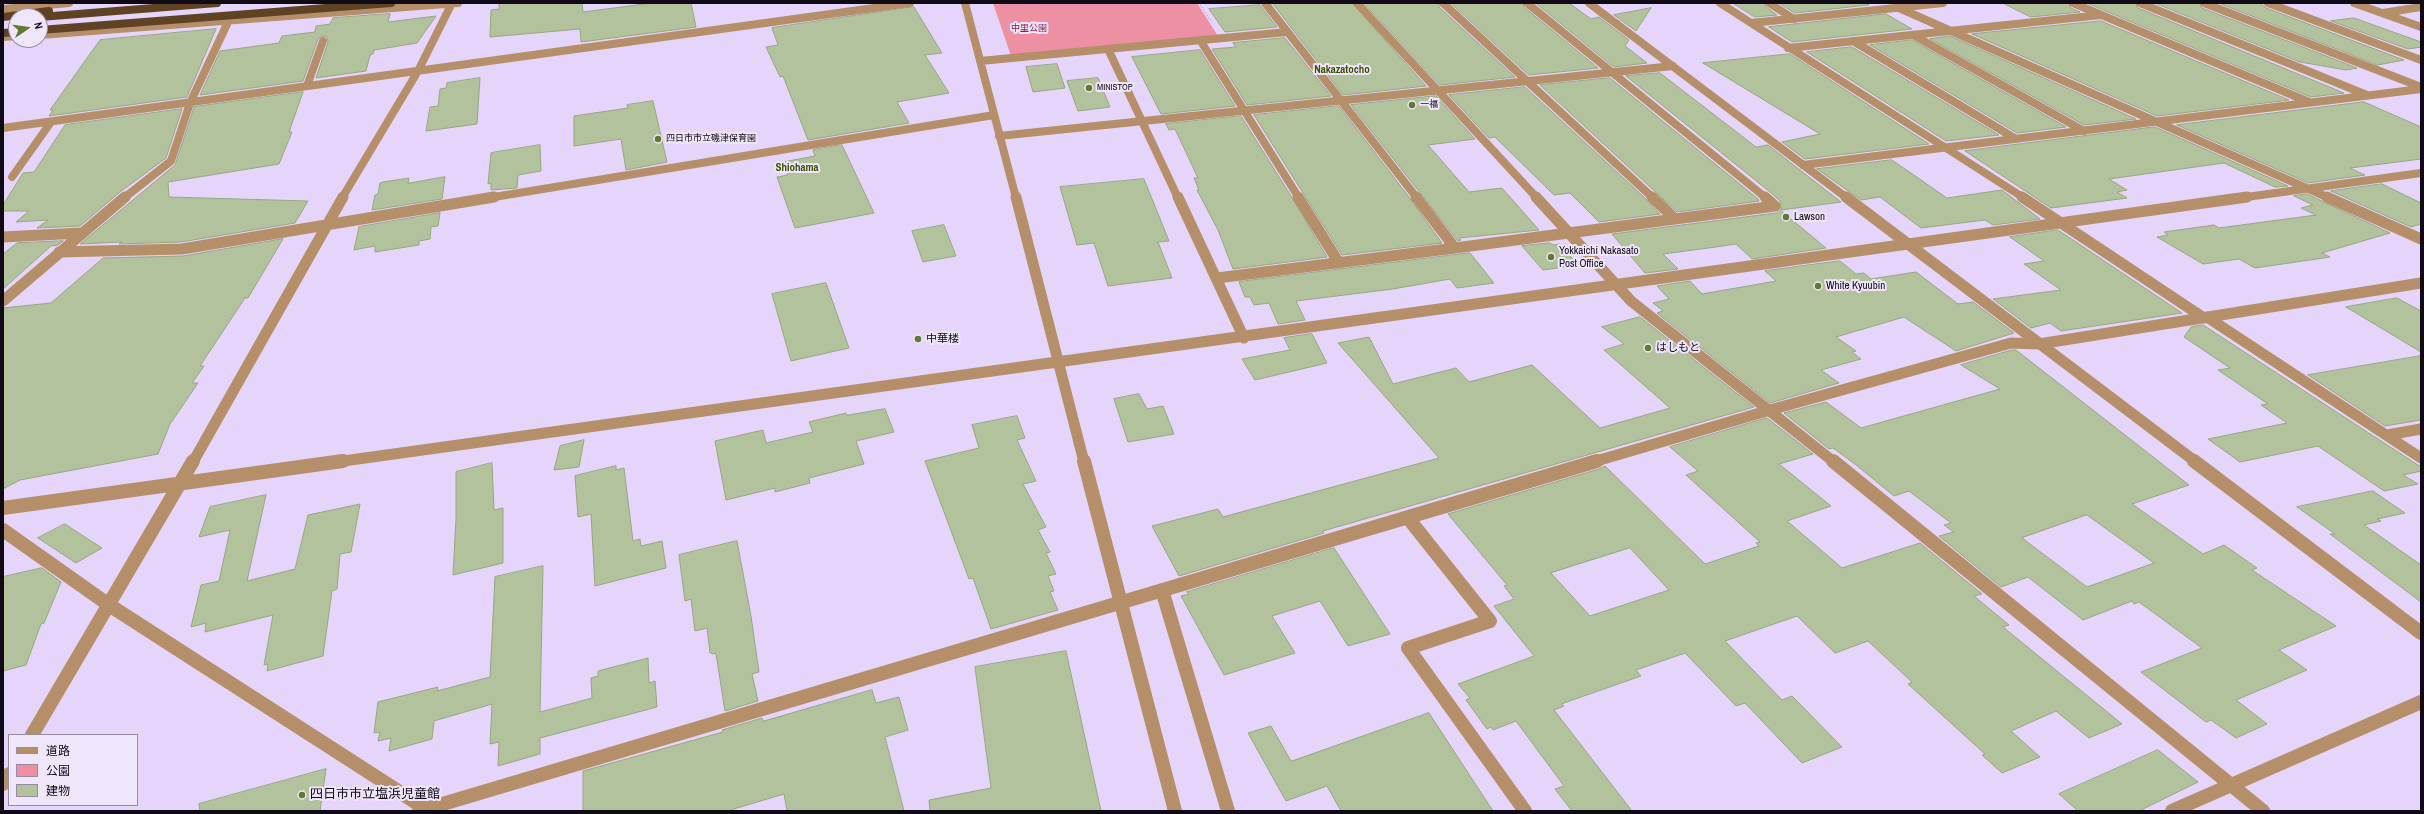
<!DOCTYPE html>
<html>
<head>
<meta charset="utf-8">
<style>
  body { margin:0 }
  #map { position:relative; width:2424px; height:814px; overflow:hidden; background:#e6d5fa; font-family:"Archivo Narrow","Noto Sans JP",sans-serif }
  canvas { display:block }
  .frame { position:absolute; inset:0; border:4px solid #100a16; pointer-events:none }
  .legend { position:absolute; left:8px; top:734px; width:130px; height:72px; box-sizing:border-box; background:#f0e6fc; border:1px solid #968ea0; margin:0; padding:5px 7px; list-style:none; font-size:12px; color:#100a16 }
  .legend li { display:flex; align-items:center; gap:8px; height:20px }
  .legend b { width:20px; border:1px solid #968ea0 }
  .north { position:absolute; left:8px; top:8px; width:40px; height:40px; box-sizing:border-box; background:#f0e6fc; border:1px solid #968ea0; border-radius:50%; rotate:77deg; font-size:11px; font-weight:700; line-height:16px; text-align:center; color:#100a16 }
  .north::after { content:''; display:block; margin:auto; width:14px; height:18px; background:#607b2f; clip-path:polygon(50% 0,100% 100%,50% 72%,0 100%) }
</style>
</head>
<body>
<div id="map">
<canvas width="2424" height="814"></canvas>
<div class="frame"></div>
<ul class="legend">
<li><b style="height:5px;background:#b58f69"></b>道路</li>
<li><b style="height:11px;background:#ee90a4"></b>公園</li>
<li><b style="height:11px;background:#b2c29d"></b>建物</li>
</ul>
<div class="north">N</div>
</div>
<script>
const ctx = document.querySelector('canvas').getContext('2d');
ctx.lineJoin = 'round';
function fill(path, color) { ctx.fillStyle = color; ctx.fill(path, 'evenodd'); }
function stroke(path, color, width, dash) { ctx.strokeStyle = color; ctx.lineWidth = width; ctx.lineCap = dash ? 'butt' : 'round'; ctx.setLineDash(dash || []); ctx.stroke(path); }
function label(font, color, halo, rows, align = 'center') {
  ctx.font = font + ' "Archivo Narrow","Noto Sans JP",sans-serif'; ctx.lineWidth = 4; ctx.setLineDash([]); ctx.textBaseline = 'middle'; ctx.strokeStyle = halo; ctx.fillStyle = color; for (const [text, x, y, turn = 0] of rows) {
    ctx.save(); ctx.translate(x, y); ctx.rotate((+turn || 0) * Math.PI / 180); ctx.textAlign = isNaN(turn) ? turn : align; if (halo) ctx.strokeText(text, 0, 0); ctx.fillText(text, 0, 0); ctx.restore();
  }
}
fill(new Path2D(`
  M993,3H1197L1218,36L1011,56Z`), '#ee90a4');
const building = new Path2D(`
  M499,3H582L583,12L652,3H691L696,27L581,42L580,29L490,37L491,10L499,9Z
  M1284,3H1352L1426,86L1343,95L1273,4Z
  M1364,3H1438L1439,7L1515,77L1440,85Z
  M1451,3H1522L1524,7L1598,68L1529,75Z
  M1536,3H1569L1591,19L1599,17L1629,40L1625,46L1647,63L1614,67Z
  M1733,3H1764L1766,7L1777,15L1755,17Z
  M1779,3H1866L1869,5L1795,13Z
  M2003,3H2068L2071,8L2080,12L2031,17Z
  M2087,3H2135L2138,8L2344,93L2311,97Z
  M2155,3H2199L2202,8L2357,68L2346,70L2300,62Z
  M2219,3H2260L2266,8L2404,60L2378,65Z
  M1260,5L1277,27L1225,32L1209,9Z
  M914,7L942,53L925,55L949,93L897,102L909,123L808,140L783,76L780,77L766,47L778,45L772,28Z
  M1651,8L1636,31L1614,15Z
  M390,14L388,22L436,16L417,43L374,50L373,54L370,55L366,71L316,78L328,42L327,37L322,36L318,39L303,81L200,95L220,51L279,43L282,36L315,32L316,26L330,24L333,18Z
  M1886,14L1912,29L1792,42L1769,27Z
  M2354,18L2421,42V47L2408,49L2331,21Z
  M2101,21L2289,100L2157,116L1972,34Z
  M216,29L187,97L49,116L53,110H50L100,40Z
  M1950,36L2136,119L2084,125L1930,39Z
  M1285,38L1331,96L1247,105L1212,49L1236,47L1233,43Z
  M1912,40L2066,127L2017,133L1870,45Z
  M1852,47L1999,135L1946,141L1807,52Z
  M1200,50L1235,106L1161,114L1132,57Z
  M1790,54L1929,144L1805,159L1782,142L1820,134L1703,63Z
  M1057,64L1065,88L1033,92L1026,67Z
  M1660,73L1756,147L1768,145L1841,202L1781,210L1780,201L1770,192L1626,76Z
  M480,78L477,124L426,131L430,107L438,106L440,89L446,88L447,83Z
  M1098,78L1110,107L1078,111L1067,81Z
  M1610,78L1758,199L1759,201L1677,212L1540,85Z
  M1525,87L1645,198L1660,214L1599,222L1570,193L1554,195L1495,137L1489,138L1449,95Z
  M303,92L289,132H292L279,164L168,182L169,197L308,201L295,223L181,242L119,244L122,242L80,244L175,165L194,107Z
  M1436,96L1475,139L1428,145L1469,192L1502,188L1539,230L1459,238L1461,240L1458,241L1351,105Z
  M653,101L667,162L626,170L621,139L574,146V116L628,108L627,105Z
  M2364,102L2421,127V159L2350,168L2365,175L2308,183L2177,125Z
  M1339,106L1409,197L1442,243L1342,255L1254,115Z
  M182,109L166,158L120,192L80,226L37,228L48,220L16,222L29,211H3V205L23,173L34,172L65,125Z
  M1241,116L1291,196L1327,257L1233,269L1218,230L1197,190H1199L1194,178H1198L1175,129L1169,130L1166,124Z
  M2155,127L2288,186L2275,187L2224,163L2109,179L2127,190L2117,192L2127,198L2051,208L1965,151Z
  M540,145L541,171L518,175L517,188L491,190V183L488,184L491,153Z
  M842,145L874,213L795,228L777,177L788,175L783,162L815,156L813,150Z
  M1892,160L1947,198L2002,190L2040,219L1993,225L1985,220L1921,228L1880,197L1861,200L1817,169Z
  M445,177L442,199L372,210L375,195L378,194L380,183L383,182L409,178L408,183Z
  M1144,179L1169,241L1158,242L1172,278L1108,286L1094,243L1077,245L1060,187Z
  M2382,184L2421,203V224L2411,227L2331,191Z
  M2307,194L2390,233L2322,253L2330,257L2255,268L2239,259L2203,264L2157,237L2168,235L2164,232L2214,225L2219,228L2316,215L2301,208L2313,205L2294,196Z
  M1780,210L1826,248L1752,259L1736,244L1716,247L1663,254L1678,269L1645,273L1612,234L1776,213Z
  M440,213L438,226L431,227L430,239L419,241V245L375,252V246L354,250L359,227Z
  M944,225L956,256L923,262L912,231Z
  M2058,230L2182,313L2061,331L2050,323L2031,328L1993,299L2061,290L2024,264L2044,261L2010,237Z
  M283,239L248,298H245L200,366H204L192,383H198L170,424L158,454L20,480L3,489V308L51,303L103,258L183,256Z
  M63,241L58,245L51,246L3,289V254L17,243Z
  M1550,243L1553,245L1560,244L1578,265L1543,270L1522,246Z
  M1470,253L1494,283L1457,288L1450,279L1393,289L1296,301L1305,320L1278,324L1269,303L1254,305L1250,297H1245L1239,282Z
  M1840,261L1856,274L1864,273L1871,279L1916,272L1958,304L1973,302L2014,333L1956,351L1904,317L1836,337L1856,351L1852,352L1861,359L1821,370L1839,383L1770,403L1657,313L1663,311L1653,303L1669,299L1657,286L1690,281L1702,294L1776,281L1765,271Z
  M826,283L849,348L791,361L772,294Z
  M2397,298L2421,311V352L2346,307Z
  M1640,317L1754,407L1323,531L1324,533L1179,576L1152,526L1218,509L1223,517L1439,458L1338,343L1369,337L1393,384L1456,368L1469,382L1532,365L1600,428L1670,408L1604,350L1624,344L1602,327Z
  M2203,325L2421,467V471L2403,475L2418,484L2384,491L2318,446L2240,462L2208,439L2287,423L2261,405L2268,404L2218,370L2230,368L2184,337L2191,327Z
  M1312,334L1327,363L1255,380L1242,359L1290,350L1284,338Z
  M2012,350H2016L2189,485L2132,504L2203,554L2224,545L2257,568L2252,570L2336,626L2279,650L2307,670L2236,700L2267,724L2236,738L2211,720L2206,722L2141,672L2202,648L2139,602L2134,604L2132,601L2083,620L2028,577L2001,587L1939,536L1954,532L1944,525L1951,523L1909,491L1894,496L1855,464L1833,448L1829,449L1784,413L1826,402L1861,428L2000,389L1961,365ZM2087,515L2154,563L2087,587L2022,538Z
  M2421,356V420L2385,426L2308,375Z
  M1139,394L1147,409L1163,406L1174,434L1128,442L1114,399Z
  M885,409L894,432L856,441L864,464L809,478L810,483L775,492V488L726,500L715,441L763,430L766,443L813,432L809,422L846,413L847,415Z
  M1017,416L1025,438L1017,440L1036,481L1023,484L1046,527L1038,530L1050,552L1046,553L1056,574L1048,576L1054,591L1050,592L1058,610L991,629L973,578L969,579L925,461L979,448L972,425Z
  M1767,418L1813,454L1779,464L1831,506L1787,521L1842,568L1920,543L1982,594L1974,596L2009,625L2003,627L2122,724L2089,738L2056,711L2011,731L2040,757L2002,773L1982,755L1985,754L1908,684L1912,682L1868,641L1835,653L1797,616L1725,641L1782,700L1792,696L1842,747L1802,763L1745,703L1736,706L1685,653L1636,670L1641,676L1561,704L1564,706L1554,710L1632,811H1572L1555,789L1564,786L1516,721L1493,730L1491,727L1487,729L1466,700L1470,698L1458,684L1534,656L1494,606L1514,599L1504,586L1507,585L1448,514L1599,469L1605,466L1705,564L1759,546L1756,543L1760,542L1686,475L1698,471L1670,447ZM1630,548L1669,590L1590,616L1551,573Z
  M584,440L579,467L554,470L560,446Z
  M492,463L494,510L503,508V563L453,575L456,519V472Z
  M616,466V470L624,468L633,541L640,539L641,546L662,541L666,568L595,586L591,514L578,517L575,476Z
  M2373,491L2405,513L2377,519L2381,521L2364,525L2421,565V602L2330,534H2335L2297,507Z
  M266,495L247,581L295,569L308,515L360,504L351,552L340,554L337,589L332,591L323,656L267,671L268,664L264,665L273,615L205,632L206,623L191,627L201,585L219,581L230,530L199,537L210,507Z
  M65,524L74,530L102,548L76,563L38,538Z
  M737,541L751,616L759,672L752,674L758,701L725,711L716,654L710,653L707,628L695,631L691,599L685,601L679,555Z
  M1334,548L1390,634L1348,646L1320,601L1272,616L1295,653L1224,675L1181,596L1189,594L1187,592Z
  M543,566L540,712L592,698L591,678L598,676V671L648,658L649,683L655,681L657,707L540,738V754L498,766L499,742L490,744L492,704L434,721L432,739L389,751L391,738L378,741L380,732L374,733L378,702L438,687L437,691L490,677L495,577Z
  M42,568L61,582L44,623L41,624L26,665L3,671V577Z
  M1066,651L1101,811H930L929,800L991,788L975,667Z
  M872,690L876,703L899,697L908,730L885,737L904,811H787L784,794L727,811H583V771L723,732L722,730L762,718L763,721Z
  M1429,713L1493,811H1341L1327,786L1286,801L1248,733L1271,726L1291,761Z
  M2158,750L2198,782L2139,811H2078L2059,794Z
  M326,769L320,811H200L199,804Z`);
fill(building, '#b2c29d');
stroke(building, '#97a682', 1);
stroke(new Path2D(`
  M1199,3L1211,21`), '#998ca8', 1.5, [0.5, 2]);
stroke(new Path2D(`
  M965,3L1016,198
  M1265,3L1417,198
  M1357,3L1537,198
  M1443,3L1653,198
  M1527,3L1766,198
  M1589,3L1847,198
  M1720,3L1751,23
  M1769,3L1794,19
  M1943,3L1751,23L2024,198
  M2073,3L2309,102
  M2140,3L2367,95
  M2204,3L2421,87
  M2268,3L2421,60
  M2354,3L2421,27
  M1899,8L2329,198
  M3,9L69,3
  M2383,13L2421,7
  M40,35L458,3
  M1913,35L2084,131
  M3,37L16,36
  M1200,40L1299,198
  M1853,41L2016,139
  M1788,48L2101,15
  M1108,49L1178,198
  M980,61L1287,32
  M307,86L323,41
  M3,128L910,3
  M999,136L1673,66
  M1803,165L2421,89
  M12,177L51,122
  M124,198L171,161L190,103L228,22
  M342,198L418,71L452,3
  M488,198L994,115
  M2239,198L2421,173`), '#b58f69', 8);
stroke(new Path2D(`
  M1016,197L1084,462
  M1178,197L1244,338
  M1298,197L1339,263
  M1416,197L1455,248L1675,219L1652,197
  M1536,197L1631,301L1834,462
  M1846,197L2196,462
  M2022,197L2204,318
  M2327,197L2421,239
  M1675,219L1775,206L1765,197
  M3,237L81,233
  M59,252L182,249L494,197
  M1217,278L1455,248
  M3,301L125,197
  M2207,317L2421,458
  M2387,435L2421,429
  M193,462L343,197
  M336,462L2247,197
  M1593,462L1770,410L2011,343L2039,344L2421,283`), '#b58f69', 11);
stroke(new Path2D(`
  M1084,461L1175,811
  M1833,461L2263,811
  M2194,461L2421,633
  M3,508L343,461
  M1408,518L1490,621L1408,648L1525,811
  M3,530L109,605L429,811
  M1162,590L1228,811
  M32,735L193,461
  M3,784L9,774
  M419,811L1597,461
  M2172,811L2421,702`), '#b58f69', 14);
stroke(new Path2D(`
  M3,17L49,11
  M40,17L217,3
  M40,30L391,3
  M3,33L16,32`), '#5f4223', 8);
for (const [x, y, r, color] of [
  [1089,88,4,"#607b2f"],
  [1412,105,4,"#607b2f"],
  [658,139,4,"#607b2f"],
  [1786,217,4,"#607b2f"],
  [1551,257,4,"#607b2f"],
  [1818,286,4,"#607b2f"],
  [918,339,4,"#607b2f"],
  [1648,348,4,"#607b2f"],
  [302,795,4,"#607b2f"]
]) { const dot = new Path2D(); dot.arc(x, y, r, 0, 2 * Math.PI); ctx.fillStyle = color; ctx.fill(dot); stroke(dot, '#f0e6fc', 1.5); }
label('9px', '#8d1e43', '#f0e6fc', [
  ["中里公園",1029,29]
]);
label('9px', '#100a16', '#f0e6fc', [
  ["MINISTOP",1097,88],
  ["一福",1420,105],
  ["四日市市立磯津保育園",666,139]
], 'left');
label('bold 11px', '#394f01', '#f0e6fc', [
  ["Nakazatocho",1342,70],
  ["Shiohama",797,168]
]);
label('11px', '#100a16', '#f0e6fc', [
  ["Lawson",1794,217],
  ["Yokkaichi Nakasato",1559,251],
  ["Post Office",1559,264],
  ["White Kyuubin",1826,286],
  ["中華楼",926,339],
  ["はしもと",1656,348]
], 'left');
label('13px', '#100a16', '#f0e6fc', [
  ["四日市市立塩浜児童館",310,795]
], 'left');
</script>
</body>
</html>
